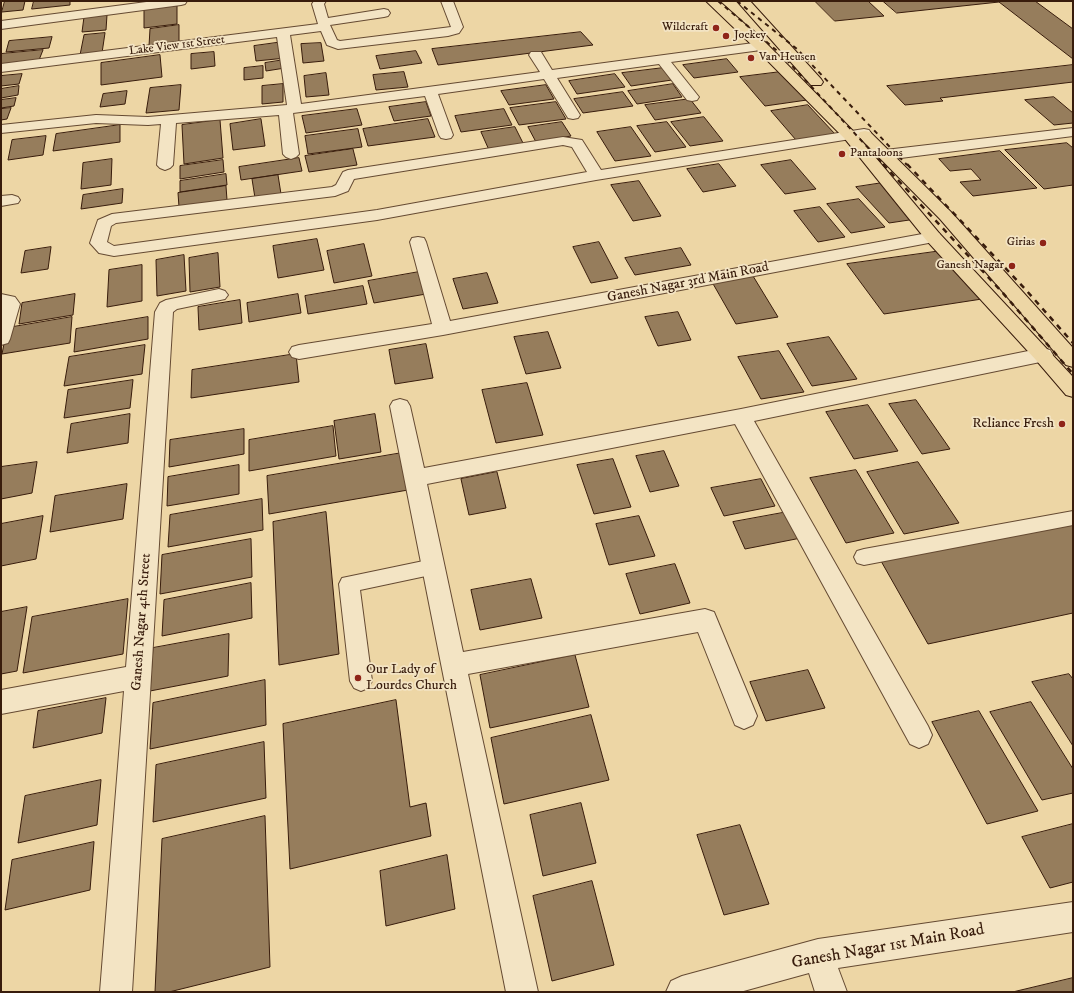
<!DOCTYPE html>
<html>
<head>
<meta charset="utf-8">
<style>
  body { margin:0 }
  #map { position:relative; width:1074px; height:993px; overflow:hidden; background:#edd6a5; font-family:"IM FELL DW Pica",serif }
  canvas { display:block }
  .frame { position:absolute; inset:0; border:2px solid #381c0c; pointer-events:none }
</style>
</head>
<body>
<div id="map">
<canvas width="1074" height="993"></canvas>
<div class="frame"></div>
</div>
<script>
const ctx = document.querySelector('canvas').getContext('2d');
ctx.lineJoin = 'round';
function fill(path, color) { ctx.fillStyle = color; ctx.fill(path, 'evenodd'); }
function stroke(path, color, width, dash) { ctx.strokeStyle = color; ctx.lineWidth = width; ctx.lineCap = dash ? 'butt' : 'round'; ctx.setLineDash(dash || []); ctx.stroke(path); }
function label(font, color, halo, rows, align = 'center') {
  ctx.font = font + ' "IM FELL DW Pica",serif'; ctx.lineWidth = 3.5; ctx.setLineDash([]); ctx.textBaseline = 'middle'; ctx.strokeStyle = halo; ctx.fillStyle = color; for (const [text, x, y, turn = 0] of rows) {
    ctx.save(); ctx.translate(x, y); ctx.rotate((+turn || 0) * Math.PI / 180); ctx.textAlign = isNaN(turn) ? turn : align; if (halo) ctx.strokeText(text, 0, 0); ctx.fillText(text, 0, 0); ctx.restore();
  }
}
const building = new Path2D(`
  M5,1H25L23,10L2,12Z
  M34,1H70V5L32,9Z
  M815,1H868L884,16L835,21Z
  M883,1H1035L1073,29V59L999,2L897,13Z
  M177,6V24L144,28V9Z
  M107,15L106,30L82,32L84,17Z
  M179,25V43L149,46L150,29Z
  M581,32L593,45L438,65L432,49Z
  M105,33L102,53L80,55L84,35Z
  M52,37L49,48L6,52L9,41Z
  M283,42L286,58L256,61L254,46Z
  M321,43L324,61L303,63L301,44Z
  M43,50L39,60L1,64V54Z
  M416,51L422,63L380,69L376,56Z
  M214,52L215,66L191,69V54Z
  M160,55L162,77L101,85V63Z
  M727,59L738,72L694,78L683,65Z
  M284,60L285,68L266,71L265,63Z
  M1073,65V82L940,98L943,101L905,105L887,86Z
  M263,66V78L244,80V68Z
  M663,68L672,80L631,86L622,73Z
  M404,72L408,87L376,90L373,75Z
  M780,72L807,100L765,106L740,77Z
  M326,73L329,95L306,97L304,76Z
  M22,74L19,84L1,86V76Z
  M615,74L625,87L577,94L569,81Z
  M283,84V102L262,104V86Z
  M673,84L682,97L637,104L628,91Z
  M181,85L179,110L146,113L150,88Z
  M546,85L554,99L509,105L501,91Z
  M19,86L18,95L1,98V89Z
  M127,91L125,104L100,107L103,94Z
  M623,92L633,106L583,113L574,99Z
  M1054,97L1073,113V123L1054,125L1025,100Z
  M16,98L14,106L1,108V100Z
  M690,99L701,113L655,120L645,105Z
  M426,102L431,116L394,121L389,107Z
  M556,102L566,119L519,125L510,108Z
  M808,105L835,134L796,140L771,111Z
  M11,108L7,119L1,120V109Z
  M357,109L362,125L306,133L302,116Z
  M504,109L512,125L461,132L455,116Z
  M704,117L723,141L690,146L671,122Z
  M261,119L265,146L233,150L230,124Z
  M428,119L435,137L368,146L363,129Z
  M220,120L223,158L184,164L182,125Z
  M562,122L571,136L536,142L528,127Z
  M667,122L686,147L655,152L637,126Z
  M120,125V142L53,151L56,134Z
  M515,127L524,145L489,150L481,132Z
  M631,127L651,156L615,161L597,132Z
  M358,129L362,147L308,154L305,136Z
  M46,136L43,155L8,160L12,140Z
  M1067,143L1073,148V185L1044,189L1005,150Z
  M353,149L357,165L309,172L305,156Z
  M1000,151L1037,188L973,196L960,182L981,180L971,169L950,171L939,159Z
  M299,158L302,171L241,180L239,167Z
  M112,159L111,185L81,189L83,163Z
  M223,160L224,172L180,179V166Z
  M791,160L816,189L785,194L761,165Z
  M719,164L736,186L703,192L687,169Z
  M226,174L227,185L180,192V181Z
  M278,175L281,194L255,198L252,179Z
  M639,181L661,216L633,221L611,185Z
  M882,183L916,219L889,223L856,187Z
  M226,186L227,200L179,207L178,193Z
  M123,189L122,203L81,209L83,195Z
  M859,199L885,227L851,233L827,204Z
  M820,207L845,237L818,242L794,211Z
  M317,239L324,270L278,278L273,246Z
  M599,242L618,278L591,283L573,247Z
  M364,244L372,276L334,283L327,251Z
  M51,247L48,269L21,273L25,251Z
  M681,248L691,265L635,275L625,258Z
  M941,251L982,299L884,314L847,264Z
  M218,253L220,287L190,292L189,258Z
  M184,255L186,291L157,296L156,260Z
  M142,265V301L107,307L109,270Z
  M419,272L426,294L374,303L368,281Z
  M487,273L498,303L463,309L453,279Z
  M753,276L778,317L736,324L712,282Z
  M363,286L367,304L308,314L305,296Z
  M75,294L73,315L19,324L22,303Z
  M298,294L301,313L249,322L247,303Z
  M240,300L242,323L199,330L198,307Z
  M678,312L691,340L658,346L645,317Z
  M72,317L70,343L2,354L7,328Z
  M148,317V339L74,352L76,329Z
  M548,332L561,368L526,374L514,337Z
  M829,337L857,379L812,386L787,344Z
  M426,344L433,378L395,384L389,350Z
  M145,345L142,374L64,386L69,357Z
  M779,351L804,392L761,399L738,357Z
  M296,354L299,382L191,398L192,370Z
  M133,380L130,408L64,418L68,390Z
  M527,383L543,435L496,443L482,390Z
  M916,400L950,449L922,454L889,404Z
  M868,405L898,451L854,459L826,412Z
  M130,414L128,443L67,453L71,424Z
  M375,414L381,452L339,459L334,421Z
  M333,426L336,456L249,471V440Z
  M244,429V454L169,467L170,440Z
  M664,451L679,486L650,492L636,456Z
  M402,453L408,490L269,514L267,476Z
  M613,459L631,507L594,514L577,465Z
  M37,462L32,493L1,499V467Z
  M918,462L959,523L904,534L867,472Z
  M239,465V494L167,506L168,477Z
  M856,470L894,533L846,543L810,478Z
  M497,472L506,508L469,515L461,479Z
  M761,479L775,506L724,516L711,488Z
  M127,484L123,519L50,532L55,496Z
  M262,499L263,530L168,547L170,515Z
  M793,511L806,537L745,549L733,522Z
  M326,512L339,654L279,665L273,522Z
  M43,516L36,559L1,566V524Z
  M639,516L655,556L609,565L596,524Z
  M1073,522V613L928,644L881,561Z
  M251,539L252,577L160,594L162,555Z
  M675,564L690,603L640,614L626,574Z
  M531,579L542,618L480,630L471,590Z
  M251,583L252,618L162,636L164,600Z
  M128,599L123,654L23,673L32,617Z
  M27,607L17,671L1,674V612Z
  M229,634L228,676L150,691L153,648Z
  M575,655L589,707L490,728L480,675Z
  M808,670L825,708L766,721L750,682Z
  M1069,674L1073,679V746L1032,682Z
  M265,680L266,725L150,749L153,703Z
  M106,698L102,733L33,748L38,711Z
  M396,700L410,807L426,803L431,836L290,869L283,724Z
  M1031,702L1073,769V793L1042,800L990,712Z
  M979,711L1038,811L987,824L932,722Z
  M591,715L609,780L504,804L491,738Z
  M264,742L266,798L153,822L156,765Z
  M101,780L97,825L18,843L25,796Z
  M581,803L596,863L543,876L530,815Z
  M265,816L270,967L169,992H155L162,839Z
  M1073,824V882L1050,888L1022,837Z
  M740,825L769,904L724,915L697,835Z
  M94,842L90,890L5,910L12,860Z
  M447,855L455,909L386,926L380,871Z
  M592,881L614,965L552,981L533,896Z
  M1073,978V992H1013Z`);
fill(building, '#967d5c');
stroke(building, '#381c0c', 1);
const lane = new Path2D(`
  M1073,511V525L864,565L857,563L854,557L857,551L864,549Z
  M433,559L440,561L443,567L440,573L360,590L372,681L368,688L361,691L354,688L350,681L339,584L342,578Z`);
const street = new Path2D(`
  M154,1H187L185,4L181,5L1,29V21Z
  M314,1H326L324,4L328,18L384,9L388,10L390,13L388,16L384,17L330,25L337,40L340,41L451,27L441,1H453L463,27L459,33L448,36L338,49L327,45L321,31L290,35L301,104L540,72L529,55L531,52H541L552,70L761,42L766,43L767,46L766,49L761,50L671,62L699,97L697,100L692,101L687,100L659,64L557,78L580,115L578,118L573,119L568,118L544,79L438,94L453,135L451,138L446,139L441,138L439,135L425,96L293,113L299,154L296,157L291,159L286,157L283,154L279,115L176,123L173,165L170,168L165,170L160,168L157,165L161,124L148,125L96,123L1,133V125L96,115L148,117L287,105L277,37L1,72V64L318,24L312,4Z
  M1073,128V136L885,160L880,158L877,155L880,152L885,150Z
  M864,129L869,130L871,133L869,136L596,180L377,220L114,256L99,253L90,243L98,220L112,214L332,187L336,185L343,172L348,170L563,137L582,140L601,170ZM563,145L572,147L587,172L377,210L114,246L107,242L111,226L116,223L335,196L348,191L354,179Z
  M12,195L18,197L20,200L18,203L1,206V196Z
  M933,232L939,233L941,237L939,241L443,335L299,359L292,357L289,352L292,347L299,345L432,324L410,242L412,238L418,237L424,238L426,242L450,321Z
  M219,289L225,291L228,295L225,299L177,309L173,312L132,992H100L124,691L1,714V690L126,667L155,312L160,303L166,300Z
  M1,294L15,297L20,304L10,339L8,343L1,345Z
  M1043,348L1050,350L1053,355L1050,360L754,421L928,726L932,735L928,744L919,748L910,744L735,424L427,484L463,652L705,609L714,612L757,716L753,725L744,729L735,725L698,632L468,674L538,992H506L390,406L393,401L400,399L407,401L410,406L424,468L741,409Z
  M1073,902V932L838,968L847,992H815L809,973L740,992H666L671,981L682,976L818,939Z`);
const primary = new Path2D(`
  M706,1H719L766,43L855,133L939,233L1073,377V397L1066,395L1036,360L927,241L845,139L756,49Z
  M737,1H750L821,79L823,82L821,85H811Z
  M865,131L870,132L952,213L1073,348V367L1066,365L940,219L860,138L858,135L860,132Z`);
stroke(lane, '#654a32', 2);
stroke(street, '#654a32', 2);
stroke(primary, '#381c0c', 2);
fill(lane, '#f3e4c4');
fill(street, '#f3e4c4');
fill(primary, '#edd6a5');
stroke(new Path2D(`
  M718,1L782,55L884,165
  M737,1L797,49L907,165`), '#381c0c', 2, [4.5, 4.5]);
stroke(new Path2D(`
  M883,164L1002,292L1073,374
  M907,164L1026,290L1073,343`), '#381c0c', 2.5, [5.5, 5.5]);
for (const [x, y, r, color] of [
  [716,28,4,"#8f2418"],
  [726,36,4,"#8f2418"],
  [751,58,4,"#8f2418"],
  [842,154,4,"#8f2418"],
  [1043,243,4,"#8f2418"],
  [1012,266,4,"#8f2418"],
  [1062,424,4,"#8f2418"],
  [358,678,4,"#8f2418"]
]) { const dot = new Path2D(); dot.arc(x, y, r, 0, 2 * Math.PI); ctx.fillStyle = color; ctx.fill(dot); stroke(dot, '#f3e4c4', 1.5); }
label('12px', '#381c0c', '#f3e4c4', [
  ["Wildcraft",708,28],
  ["Jockey",734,36,"left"],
  ["Van Heusen",759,58,"left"],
  ["Pantaloons",850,154,"left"],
  ["Girias",1035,243],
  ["Ganesh Nagar",1004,266]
], 'right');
label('12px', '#381c0c', '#f3e4c4', [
  ["Lake View 1st Street",177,46,-7]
]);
label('14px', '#381c0c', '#f3e4c4', [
  ["Ganesh Nagar 3rd Main Road",688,283,-11],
  ["Ganesh Nagar 4th Street",142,622,-86]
]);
label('14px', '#381c0c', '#f3e4c4', [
  ["Reliance Fresh",1054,424],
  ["Our Lady of",366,670,"left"],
  ["Lourdes Church",366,686,"left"]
], 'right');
label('17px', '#381c0c', '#f3e4c4', [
  ["Ganesh Nagar 1st Main Road",888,947,-10]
]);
</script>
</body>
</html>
